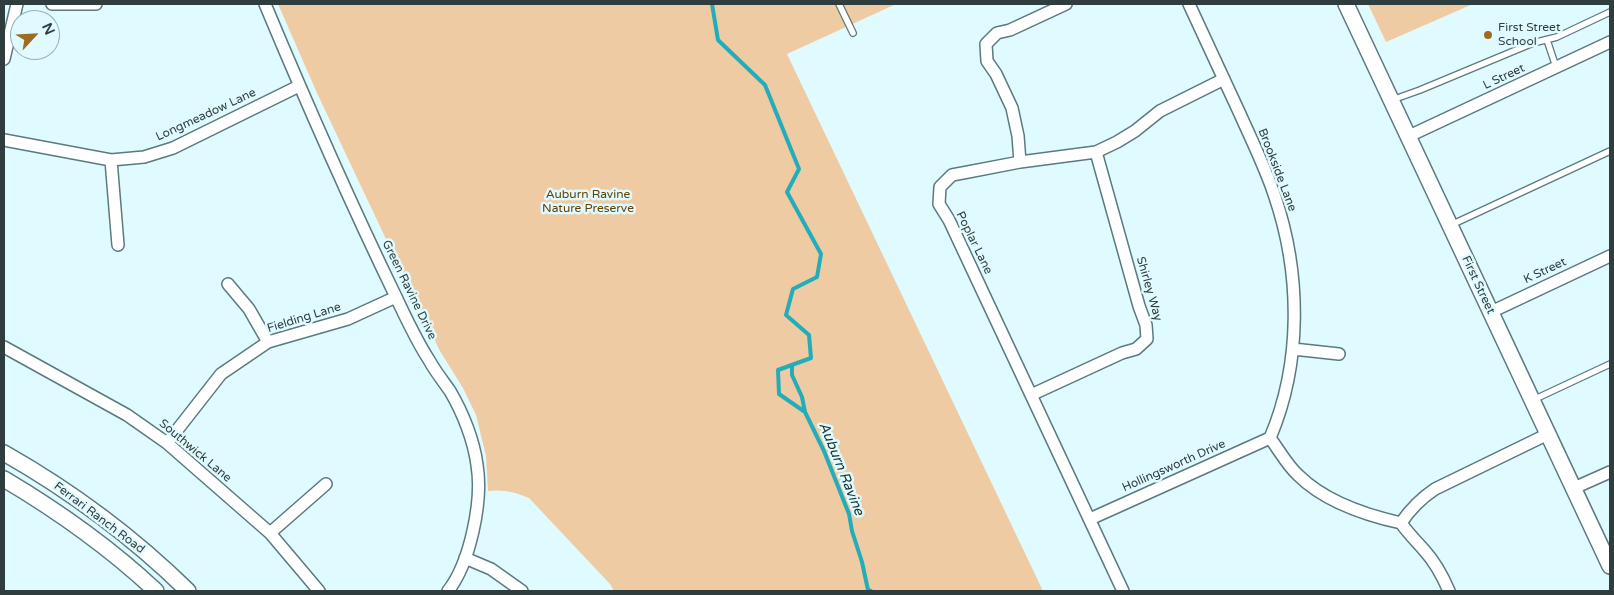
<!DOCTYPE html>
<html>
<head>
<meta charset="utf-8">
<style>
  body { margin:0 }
  #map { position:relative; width:1614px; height:595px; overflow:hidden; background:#e0fbff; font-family:"Varela Round",sans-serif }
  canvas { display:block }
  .frame { position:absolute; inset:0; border:5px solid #2f3d3f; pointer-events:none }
  .north { position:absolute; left:10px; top:10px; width:50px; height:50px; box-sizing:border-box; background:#e0fbff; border:1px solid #99afb2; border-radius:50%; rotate:65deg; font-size:14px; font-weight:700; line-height:20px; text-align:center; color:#2f3d3f }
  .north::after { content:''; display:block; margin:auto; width:18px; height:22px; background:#9e6b21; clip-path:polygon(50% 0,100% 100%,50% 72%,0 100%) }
</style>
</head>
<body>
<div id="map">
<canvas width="1614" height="595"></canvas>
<div class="frame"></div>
<div class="north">N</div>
</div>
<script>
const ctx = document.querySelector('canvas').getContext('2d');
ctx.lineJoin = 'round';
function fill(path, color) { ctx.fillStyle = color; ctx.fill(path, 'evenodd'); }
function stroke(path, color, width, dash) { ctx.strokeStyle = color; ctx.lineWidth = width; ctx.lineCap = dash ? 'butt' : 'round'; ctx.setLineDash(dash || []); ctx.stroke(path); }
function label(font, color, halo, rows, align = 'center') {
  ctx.font = font + ' "Varela Round",sans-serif'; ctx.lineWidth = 5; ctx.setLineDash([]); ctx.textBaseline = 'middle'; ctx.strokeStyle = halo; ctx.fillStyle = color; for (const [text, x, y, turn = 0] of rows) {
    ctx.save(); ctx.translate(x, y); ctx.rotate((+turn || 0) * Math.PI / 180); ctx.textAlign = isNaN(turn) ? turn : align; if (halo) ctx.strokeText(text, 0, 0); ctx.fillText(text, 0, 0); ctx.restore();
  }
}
fill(new Path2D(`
  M278,4H896L787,54L1043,591H614L610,584L529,498C516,492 502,489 488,491L486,456L476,415L463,388L440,351L411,292L317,93Z
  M1368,4H1473L1386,42Z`), '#eecba2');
stroke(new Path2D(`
  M712,4L718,40L765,85L799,169L787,192L821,254L817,277L793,289L786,315L809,335L811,358L778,370L779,394L805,412L824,451L849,514L852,531L862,562L868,590L871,591
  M792,366V375L802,397L805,412`), '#23adba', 4);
const lane = new Path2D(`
  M839,4L853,33
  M1547,40L1556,67
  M1392,100L1420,90L1533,43L1557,37L1610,12
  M1451,225L1610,151
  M1533,400L1610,364`);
const street = new Path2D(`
  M52,4H96
  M265,4C306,102 349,200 396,297C406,318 416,340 429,360C435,371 443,381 450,391C463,413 474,441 477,465C483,501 470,563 448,591
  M1189,4C1206,40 1223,77 1240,114C1252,141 1266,169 1275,197C1301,274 1302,363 1270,438C1279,450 1287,465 1298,475C1325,502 1365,515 1401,523
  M4,59L17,4
  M1409,136L1610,42
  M4,140L111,160L144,157L173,148L299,86
  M111,160L118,245
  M1020,162L1018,136L1012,108L996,74L987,61L986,44L997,33L1010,30L1066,4
  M228,284L249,309L268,342
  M1491,312L1610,256
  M4,347L127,415L167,443L270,533L319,591
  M1293,349L1339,354
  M1031,395L1122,353L1136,349L1147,339L1146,325L1139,306L1096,152
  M167,443L221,374L268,342L348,319L396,297
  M1574,488L1610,472
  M1090,519L1270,438
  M1401,523C1411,508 1420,499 1435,489L1548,434
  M1401,523C1408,533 1416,541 1424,550C1435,562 1443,577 1449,591
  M270,533L326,484
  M465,558L491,569L522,591
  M1123,591L949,220L939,204L940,187L952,175L968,172L1020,162L1096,152L1117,142L1135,131L1160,111L1224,79`);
const secondary = new Path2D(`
  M1346,4L1610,566
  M4,453C71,491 133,537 188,591
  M4,479C58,511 110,548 156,591`);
stroke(lane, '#5b7a7e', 8);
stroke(street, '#5b7a7e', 14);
stroke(secondary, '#5b7a7e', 18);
stroke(lane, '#fff', 5.5);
stroke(street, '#fff', 11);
stroke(secondary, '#fff', 15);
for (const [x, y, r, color] of [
  [1488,35,5,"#9e6b21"]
]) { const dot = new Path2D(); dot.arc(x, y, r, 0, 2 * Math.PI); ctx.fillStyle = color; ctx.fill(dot); stroke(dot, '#e0fbff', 2); }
label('12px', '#2f3d3f', '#e0fbff', [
  ["First Street",1498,28],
  ["School",1498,42]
], 'left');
label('12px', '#2f3d3f', '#e0fbff', [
  ["L Street",1504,77,-25],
  ["Longmeadow Lane",206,115,-25],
  ["Brookside Lane",1277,170,69],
  ["Poplar Lane",974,243,64],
  ["K Street",1545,271,-25],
  ["First Street",1478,285,65],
  ["Shirley Way",1149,289,74],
  ["Green Ravine Drive",409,290,64],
  ["Fielding Lane",304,318,-17],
  ["Southwick Lane",195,451,40],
  ["Hollingsworth Drive",1174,466,-24],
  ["Ferrari Ranch Road",99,518,37]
]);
label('12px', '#654105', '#e0fbff', [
  ["Auburn Ravine",588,195],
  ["Nature Preserve",588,209]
]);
label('italic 14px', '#1d3235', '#e0fbff', [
  ["Auburn Ravine",841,469,68]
]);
</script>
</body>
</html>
